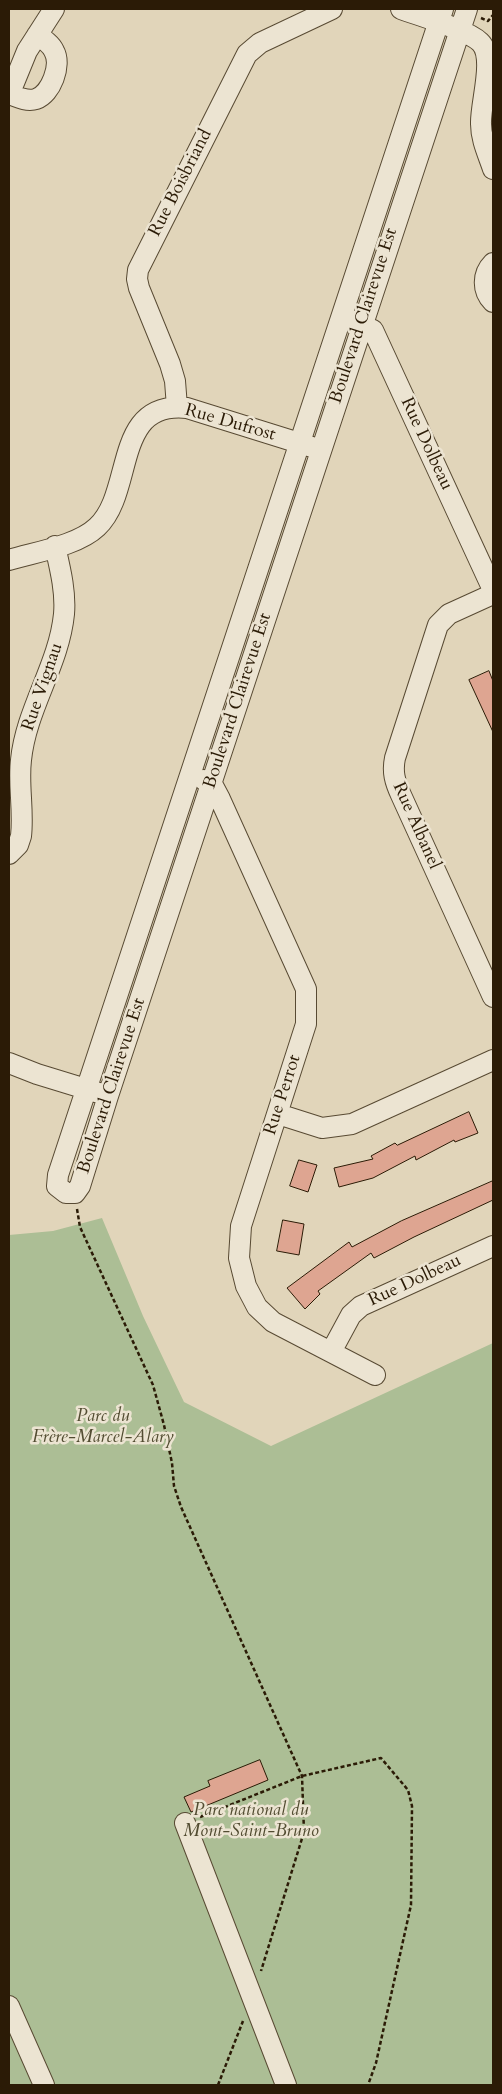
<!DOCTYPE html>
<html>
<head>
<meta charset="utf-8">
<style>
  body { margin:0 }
  #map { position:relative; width:502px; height:2094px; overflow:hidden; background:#e1d5ba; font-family:Cardo,serif }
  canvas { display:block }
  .frame { position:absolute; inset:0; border:10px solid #2b1b06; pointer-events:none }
</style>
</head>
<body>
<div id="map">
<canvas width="502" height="2094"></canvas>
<div class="frame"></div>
</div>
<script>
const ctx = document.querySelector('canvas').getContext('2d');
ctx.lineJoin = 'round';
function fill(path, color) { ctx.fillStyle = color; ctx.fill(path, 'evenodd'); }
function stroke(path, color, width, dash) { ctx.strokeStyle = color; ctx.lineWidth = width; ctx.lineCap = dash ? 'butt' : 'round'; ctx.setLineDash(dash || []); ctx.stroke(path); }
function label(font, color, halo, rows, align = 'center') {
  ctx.font = font + ' Cardo,serif'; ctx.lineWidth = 5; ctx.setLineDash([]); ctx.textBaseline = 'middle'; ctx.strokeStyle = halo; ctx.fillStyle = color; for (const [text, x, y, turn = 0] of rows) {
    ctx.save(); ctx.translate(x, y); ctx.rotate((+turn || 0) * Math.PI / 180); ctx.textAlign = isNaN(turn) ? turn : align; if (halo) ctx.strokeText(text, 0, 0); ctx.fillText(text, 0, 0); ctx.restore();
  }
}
fill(new Path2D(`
  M102,1218L143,1316L184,1402L271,1446L493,1343V2085H9V1235L53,1231Z`), '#acbe95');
const building = new Path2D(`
  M489,671L493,681V732L469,680Z
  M469,1112L478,1133L455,1142L454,1140L416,1160L415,1156L373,1178L339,1187L334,1168L373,1159L371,1156L395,1143L397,1145Z
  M299,1160L317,1165L308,1192L290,1186Z
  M493,1181V1200L414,1237L374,1258L371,1253L318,1291L320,1294L305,1309L287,1288L349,1242L352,1247L401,1221Z
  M283,1220L304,1224L299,1255L277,1251Z
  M260,1760L268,1780L191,1812L184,1797L210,1786L208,1781Z`);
fill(building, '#dea591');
stroke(building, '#2b1b06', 1);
const minor = new Path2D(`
  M401,9C420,16 466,29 480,42C496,57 480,103 481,124C481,140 488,154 493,169
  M443,9L58,1175L57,1186L66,1193H75L80,1186L108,1096L467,9
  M9,94C17,97 27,102 36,99C51,94 62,65 54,51C51,44 43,39 37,35
  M9,95L27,51L54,9
  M493,263C482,274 482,291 493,302
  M351,320L373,330L493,590
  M177,407L175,381L170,364L139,288L137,279L138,270L247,54L260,43L332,9
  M9,560C35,552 77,546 97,527C135,492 112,400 187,408L312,447
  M493,594L449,614L438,625L395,758C392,772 395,782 401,795L493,997
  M204,780L211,782L220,799L306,989V1024L241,1226L239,1258L246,1286L257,1307L273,1322L375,1375
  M9,854L18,845L21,836C24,811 18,785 21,760C26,709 59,665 64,614C66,592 60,568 55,546
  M9,1063L37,1074L99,1093
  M278,1114L322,1128L352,1124L493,1060
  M331,1352L351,1315L361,1306L493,1246
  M185,1823L286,2085
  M9,2006L44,2085`);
stroke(minor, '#584a33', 22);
stroke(new Path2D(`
  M481,18L488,21L493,15
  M77,1209L80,1227L153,1385L164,1425L172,1463L174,1486L181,1507L302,1776L304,1832L261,1971
  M200,1817L302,1776L381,1758L408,1790L412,1806L411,1905L376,2063L368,2085
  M218,2085L243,2021`), '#2b1b06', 2.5, [4, 2.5]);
stroke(minor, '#ece4d2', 20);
label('18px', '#2b1b06', '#ece4d2', [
  ["Rue Boisbriand",181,183,-63],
  ["Boulevard Clairevue Est",364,316,-72],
  ["Rue Dufrost",230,423,16],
  ["Rue Dolbeau",426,444,65],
  ["Rue Vignau",43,687,-71],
  ["Boulevard Clairevue Est",238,701,-72],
  ["Rue Albanel",416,826,66],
  ["Boulevard Clairevue Est",112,1086,-72],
  ["Rue Perrot",283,1095,-72],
  ["Rue Dolbeau",415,1281,-25]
]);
label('italic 18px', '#524c31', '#ece4d2', [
  ["Parc du",103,1417],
  ["Frère-Marcel-Alary",103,1438],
  ["Parc national du",251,1811],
  ["Mont-Saint-Bruno",251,1832]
]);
</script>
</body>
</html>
